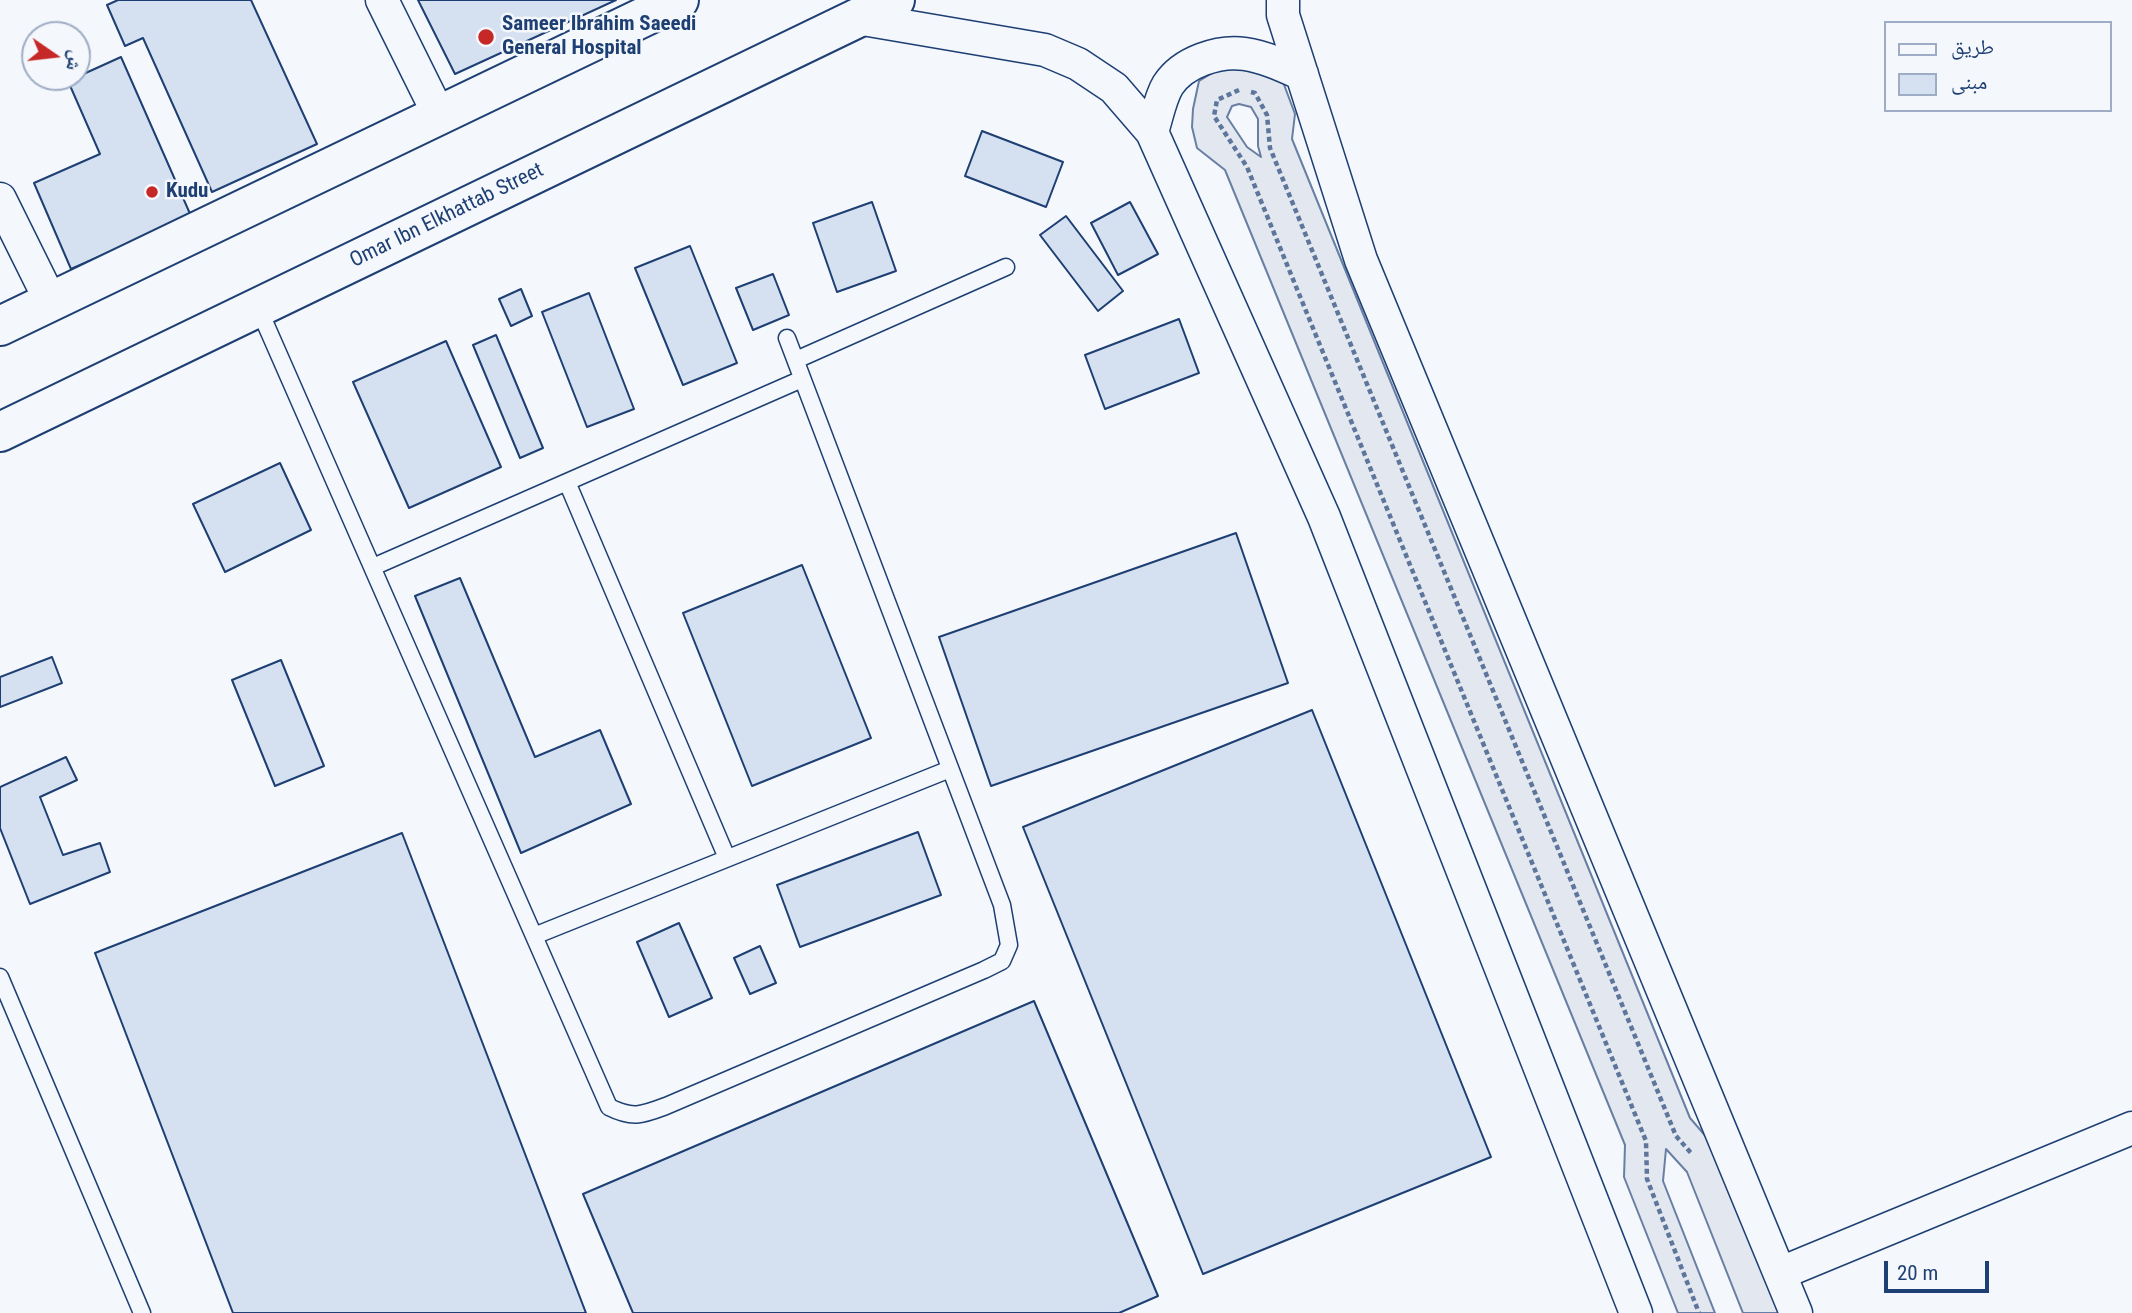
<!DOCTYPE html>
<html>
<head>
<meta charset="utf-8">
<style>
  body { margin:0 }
  #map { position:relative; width:2132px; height:1313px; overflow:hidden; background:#f4f7fb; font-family:"Roboto Condensed","Noto Naskh Arabic",sans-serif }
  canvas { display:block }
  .legend { position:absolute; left:1884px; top:21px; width:228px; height:91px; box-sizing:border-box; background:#f4f7fb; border:2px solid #9eadc5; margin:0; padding:9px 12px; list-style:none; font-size:21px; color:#1d3f73 }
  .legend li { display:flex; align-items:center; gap:14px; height:35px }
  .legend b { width:35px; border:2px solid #9eadc5 }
  .north { position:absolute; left:21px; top:21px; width:70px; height:70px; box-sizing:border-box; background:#f4f7fb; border:2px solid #9eadc5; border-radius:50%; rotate:104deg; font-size:19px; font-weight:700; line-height:28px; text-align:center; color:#1d3f73 }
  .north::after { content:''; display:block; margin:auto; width:24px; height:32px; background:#c62828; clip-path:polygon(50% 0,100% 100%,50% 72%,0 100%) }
  .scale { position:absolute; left:1884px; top:1261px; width:105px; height:32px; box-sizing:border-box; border:4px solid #1d3f73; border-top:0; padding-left:9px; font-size:21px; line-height:24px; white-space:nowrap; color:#1d3f73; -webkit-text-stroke:5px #f4f7fb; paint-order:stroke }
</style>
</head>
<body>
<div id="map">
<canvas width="2132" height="1313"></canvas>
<ul class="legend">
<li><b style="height:9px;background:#f4f7fb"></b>طريق</li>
<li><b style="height:19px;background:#d5e0f0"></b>مبنى</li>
</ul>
<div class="north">ش</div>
<div class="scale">20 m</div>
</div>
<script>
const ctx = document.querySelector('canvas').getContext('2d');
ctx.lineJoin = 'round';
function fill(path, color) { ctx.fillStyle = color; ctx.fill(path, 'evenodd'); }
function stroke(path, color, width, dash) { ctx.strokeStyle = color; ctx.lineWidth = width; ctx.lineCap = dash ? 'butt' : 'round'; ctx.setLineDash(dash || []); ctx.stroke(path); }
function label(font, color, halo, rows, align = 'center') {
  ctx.font = font + ' "Roboto Condensed",sans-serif'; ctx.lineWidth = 5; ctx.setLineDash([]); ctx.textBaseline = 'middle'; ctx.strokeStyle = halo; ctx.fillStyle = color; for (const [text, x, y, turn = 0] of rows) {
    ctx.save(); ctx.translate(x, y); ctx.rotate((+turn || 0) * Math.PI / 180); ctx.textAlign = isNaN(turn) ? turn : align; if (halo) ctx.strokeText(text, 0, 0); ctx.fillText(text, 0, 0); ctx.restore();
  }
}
const parking = new Path2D(`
  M1233,65L1261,66L1283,82L1295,114L1292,139L1690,1118L1721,1154L1782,1313H1743L1687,1172L1666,1149L1663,1181L1715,1313H1678L1624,1177L1625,1145L1225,170L1197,148L1192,127L1193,109L1199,81L1214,72ZM1239,104L1251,107L1258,119V146L1261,157L1247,147L1227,117L1232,106Z`);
fill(parking, '#e3e8f0');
stroke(parking, '#687fa3', 2);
const building = new Path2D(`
  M118,0H251L317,144L212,192L143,38L125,46L107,5Z
  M418,0H616L455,74Z
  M121,57L191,216L71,269L34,183L100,154L68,81Z
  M982,131L1063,162L1046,207L965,176Z
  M872,202L896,271L837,292L813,223Z
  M1130,202L1158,254L1118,275L1091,223Z
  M1066,216L1123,291L1098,311L1040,235Z
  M690,246L737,363L683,385L635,268Z
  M773,274L789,315L753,330L736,288Z
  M521,289L532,316L511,326L499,299Z
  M589,293L634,409L587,427L542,312Z
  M1179,319L1199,373L1105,409L1085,355Z
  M496,335L543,448L520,458L473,345Z
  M446,341L501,467L409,508L353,382Z
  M280,463L311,530L225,572L193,504Z
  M1236,533L1288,683L991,786L939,637Z
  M802,565L871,738L752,786L683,613Z
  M460,578L535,757L600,730L631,804L521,853L415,596Z
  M52,657L62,683L0,707V677Z
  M281,660L324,766L275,786L232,680Z
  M1312,710L1491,1157L1203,1274L1023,827Z
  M66,757L77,780L40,797L63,855L100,843L110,872L30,904L0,828V787Z
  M918,832L941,895L800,947L777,885Z
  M402,833L586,1313H233L95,953Z
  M679,923L712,998L669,1017L637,942Z
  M760,946L776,983L750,994L734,958Z
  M1034,1001L1158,1296L1119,1313H633L583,1194Z`);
fill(building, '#d5e0f0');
stroke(building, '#1d3f73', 2);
const lane = new Path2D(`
  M258,307L609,1107C633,1119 642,1115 666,1106L984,970L1002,961L1009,945L1002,905L787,338
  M796,360L1006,267
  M567,482L727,858
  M373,567L802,379
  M534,936L950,769
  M0,977L142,1313`);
const street = new Path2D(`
  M382,0L439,115
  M1283,0V15L1361,260L1796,1313
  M857,18L1045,50L1078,64L1114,88L1152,132L1324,517L1636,1313
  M1152,132C1157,117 1160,98 1168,85C1183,62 1219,50 1245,54C1265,57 1284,66 1302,74
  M0,199L51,302
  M1781,1273L2132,1128`);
const secondary = new Path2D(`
  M0,326L679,0
  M0,432L895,0`);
stroke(lane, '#1d3f73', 19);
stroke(street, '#1d3f73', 35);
stroke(secondary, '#1d3f73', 42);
stroke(new Path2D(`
  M1239,90L1217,100L1214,116L1247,167L1646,1141L1647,1179L1699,1313
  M1251,92L1255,93L1267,115L1270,148L1676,1136L1691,1153`), '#5e769c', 4.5, [5, 3.5]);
stroke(lane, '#f4f7fb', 16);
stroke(street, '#f4f7fb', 32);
stroke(secondary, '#f4f7fb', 38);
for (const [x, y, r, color] of [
  [486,37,9,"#c62828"],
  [152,192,7,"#c62828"]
]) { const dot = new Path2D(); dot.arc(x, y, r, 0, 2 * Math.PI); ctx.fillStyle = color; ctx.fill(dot); stroke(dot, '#f4f7fb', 2.5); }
label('bold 21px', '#1d3f73', '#f4f7fb', [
  ["Sameer Ibrahim Saeedi",502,25],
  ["General Hospital",502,49],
  ["Kudu",166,192]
], 'left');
label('21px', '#1d3f73', '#f4f7fb', [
  ["Omar Ibn Elkhattab Street",447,216,-26]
]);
</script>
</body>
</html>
